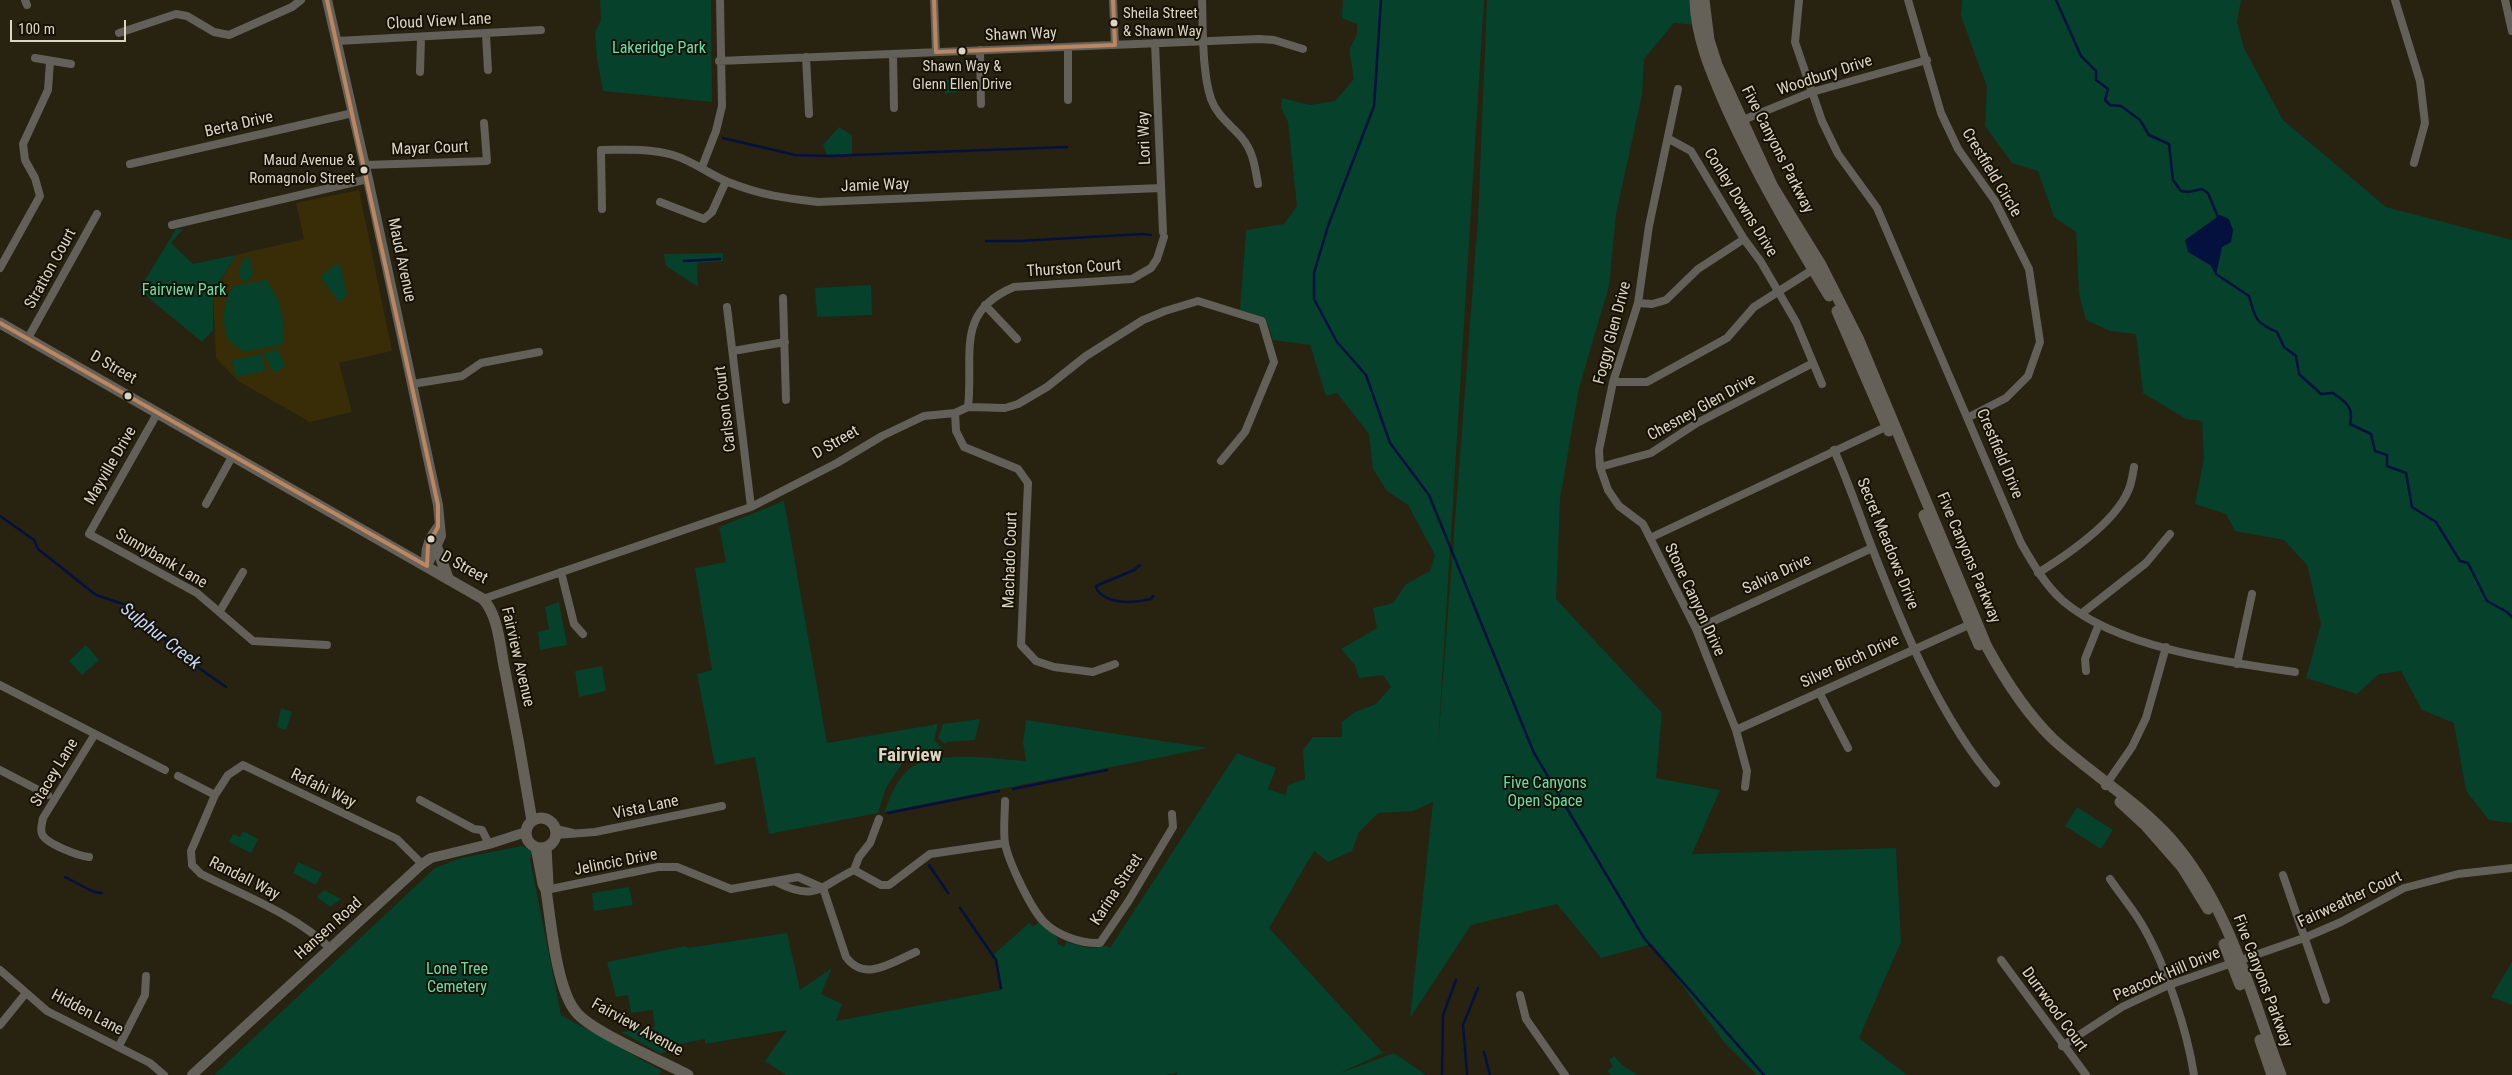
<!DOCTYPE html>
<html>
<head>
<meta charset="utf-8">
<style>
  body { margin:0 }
  #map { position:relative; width:2512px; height:1075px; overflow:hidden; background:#282211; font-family:"Roboto Condensed",sans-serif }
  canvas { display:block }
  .scale { position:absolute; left:10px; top:20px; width:116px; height:22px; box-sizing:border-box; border:2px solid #dbd5c4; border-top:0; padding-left:6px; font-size:15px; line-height:18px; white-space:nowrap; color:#dbd5c4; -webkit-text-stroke:4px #151105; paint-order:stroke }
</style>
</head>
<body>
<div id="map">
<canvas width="2512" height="1075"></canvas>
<div class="scale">100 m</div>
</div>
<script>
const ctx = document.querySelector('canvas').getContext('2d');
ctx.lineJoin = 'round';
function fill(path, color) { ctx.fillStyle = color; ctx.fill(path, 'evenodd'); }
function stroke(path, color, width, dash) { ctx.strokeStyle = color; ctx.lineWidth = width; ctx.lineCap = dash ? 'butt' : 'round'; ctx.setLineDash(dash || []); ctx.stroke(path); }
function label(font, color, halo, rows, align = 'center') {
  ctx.font = font + ' "Roboto Condensed",sans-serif'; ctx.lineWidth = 4; ctx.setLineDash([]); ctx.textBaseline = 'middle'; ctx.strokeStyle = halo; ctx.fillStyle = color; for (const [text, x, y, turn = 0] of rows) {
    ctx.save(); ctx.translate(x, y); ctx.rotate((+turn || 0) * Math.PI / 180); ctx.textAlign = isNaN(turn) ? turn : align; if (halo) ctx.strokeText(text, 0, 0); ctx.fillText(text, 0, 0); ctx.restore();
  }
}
fill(new Path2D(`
  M359,190L392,351L339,363L352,412L310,422L238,381L216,358L213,294L236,255L304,239L296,203Z`), '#382d07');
fill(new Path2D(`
  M600,0H711L712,102L603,91L597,60L595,31L601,20Z
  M1343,0H1484L1438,744L1478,219L1487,0H1696L1698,25L1674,23L1644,59L1642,95L1616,214L1609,286L1579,388L1560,499L1556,599L1662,713L1656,778L1720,790L1692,854L1896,848L1901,942L1859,1038L1907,1075H1757L1723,1041L1652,944L1601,958L1557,904L1471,925L1410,1018L1433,802L1413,811L1378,813L1359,832L1352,851L1328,862L1314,851L1269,928L1383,1053L1338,1074L1394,1053L1426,1075H1176L1178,1072L1167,1075H786L765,1061L787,1030L705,1044V1039L680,1044L661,1054L621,1032L655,1027L653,1010L631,1013L628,995L616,997L607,962L686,946L687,948L787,933L800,990L832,968L821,994L842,1004L836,1021L1001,990L996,960L992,956L1029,923L1033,927L1039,922L1058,938L1057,943L1064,947L1066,942L1090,948L1107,946L1110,948L1237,753L1276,768L1268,789L1285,795V797L1288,785L1305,779L1303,750L1313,737H1342V722L1355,712L1376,704L1391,687L1383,675L1359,678L1355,665L1341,649L1377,628L1373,608L1393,603L1406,584L1430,571L1435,555L1408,505L1387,491L1373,469L1369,434L1337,393L1326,396L1310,345L1273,340L1266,319L1240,311L1246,230L1284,224L1297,206L1288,122L1281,108L1282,98L1310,105L1335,101L1354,79L1349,50L1357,34V24L1342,18Z
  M1962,0H2241L2237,22L2244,48L2283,120L2386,207L2512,240V823L2489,820L2466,791L2454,723L2422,710L2401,671L2379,674L2357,694L2306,678L2321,624L2307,565L2284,540L2235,531L2226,514L2195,504L2204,459L2202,421L2186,419L2143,393L2136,334L2110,331L2086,320L2079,294L2076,232L2054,217L2038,171L2012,163L1985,126L1987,87L1961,16Z
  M962,79L963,91L945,94L944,80Z
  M839,127L852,135V155H827L823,145Z
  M176,229H183L171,243L193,264L236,255L213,293V330L202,342L139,290Z
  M723,253V261L697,263L698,287L666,266L664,254Z
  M249,256L253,274L247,281H243L239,277C239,269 241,259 249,256Z
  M337,263L341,268L347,295L339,302L320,277Z
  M266,280C282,303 284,316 284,344L244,352L228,340C222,320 222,305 233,286Z
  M871,285L872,315L817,317L815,288Z
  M276,348L286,366L274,373L264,354Z
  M262,354L265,371L236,377L232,360Z
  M784,501L827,743L938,724L934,740L945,751L903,762L886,788L878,813L769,834L755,757L715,765L697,674L712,670L695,568L726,562L719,527Z
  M559,602L567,645L540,650L538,632L549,629L545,607Z
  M86,645L99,660L82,675L69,661Z
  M602,666L606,691L579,697L575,671Z
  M281,708L292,712L286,730L277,727Z
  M980,719L975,740L947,742L945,744L938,738L943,724Z
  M1026,720L1208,748L884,812C890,798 895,783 906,772C927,748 996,759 1026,761L1023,742Z
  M2077,807L2113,830L2101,849L2065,826Z
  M243,831L258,839L251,853L229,842L233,834L240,837Z
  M522,846L532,851L530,860L561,1015L662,1071L658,1075H214L435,868L461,858Z
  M298,862L322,873L316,885L293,873Z
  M629,887L633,905L594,911L592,893Z
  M324,890L341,899L330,907L317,897Z
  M2512,962V1005L2491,997Z
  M1614,1056L1622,1065L1638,1075H1611L1607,1071L1613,1066L1609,1060Z`), '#05412b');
fill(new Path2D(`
  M2220,215L2229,219L2233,230L2231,242L2222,247L2216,275L2210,265L2188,252L2185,240Z`), '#04113f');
stroke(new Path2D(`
  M1381,0L1374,106L1328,226L1314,273V299L1337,342L1366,375L1390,443L1429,495L1534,753L1644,938L1764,1075
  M2056,0L2081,56L2096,71V80L2108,89L2105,100L2110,105L2121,106L2140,120L2149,135L2169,144L2173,180L2181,191L2188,192L2202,189L2208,193L2218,217L2217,220
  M723,138L795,155L828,156L1067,147
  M986,241H1019L1142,234L1151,235
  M684,261L720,259
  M2216,274L2249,296C2255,319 2256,323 2277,332L2284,347L2296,356L2299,374L2321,394L2333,393C2346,402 2354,407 2350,424L2371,434L2375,451L2387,455V466L2406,473L2412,507L2436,522L2460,561L2468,563L2487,601L2507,612L2512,617
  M0,516L34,540L38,549L96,595L126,605L193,664L226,687
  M1140,565L1134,570L1096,586L1097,590C1108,605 1135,603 1151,599L1153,596
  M1013,789L1107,770
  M888,813L999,791
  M929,865L948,893
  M65,877L94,892L102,893
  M960,908L996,960L1001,988
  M1484,1052L1490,1075
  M1467,1074L1463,1025L1478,988
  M1442,1075L1443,1015L1456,980`), '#04113f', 2.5);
stroke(new Path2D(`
  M25,0L27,5
  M934,0L936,52
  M1113,0L1115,45
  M1202,0C1203,29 1202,72 1211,99C1217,116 1231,125 1242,138C1253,151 1255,167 1258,184
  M1799,0L1795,42L1822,121L1838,154L1877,208L2021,543C2033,564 2045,585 2063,601C2118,648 2225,662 2295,672
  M1908,0L1941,113L1958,149L1995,201L2029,269L2040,342L2028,376L2006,398L1969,417
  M2395,0L2420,81L2425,123L2414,163
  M2505,0L2512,31
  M119,33L176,14L187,16L214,32L229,35L292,7L301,0
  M486,35L488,70
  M337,41L541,30
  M1155,43L1163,232
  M1068,47V100
  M980,50L981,104
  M893,54L894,108
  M806,57L809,114
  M35,58L71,64
  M719,61L1259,39L1274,40L1303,49
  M420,72L421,38
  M1678,89L1649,226L1638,303L1613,382L1599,450L1600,467L1608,490L1619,506L1643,524L1696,629L1736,730L1747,771L1745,787
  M1738,122L1812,92L1927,60
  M1669,139L1691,151L1744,239L1761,262L1796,322L1822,384
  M130,164L353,113
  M365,165L487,161L484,123
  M702,167L716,131L722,106L720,0
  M660,202L704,219L712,212L726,181
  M602,209L601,150C625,150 650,148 673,155C693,161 709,174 728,182C761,195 783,198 818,202L1161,188
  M172,225L368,179
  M0,268L40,196L35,178L25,160L23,144L48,90L50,61
  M783,298L786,400
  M1638,303L1652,304L1666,300L1698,269L1744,239
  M985,305L1017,339
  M727,307L751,507
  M28,338L97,214
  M733,351L785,342
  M1613,382H1647L1727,338L1754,307L1817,267
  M412,384L462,376L481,363L539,352
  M968,407C974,355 954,312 1014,287L1132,279L1151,268L1157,259L1164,237
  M158,412L89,534L197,593L253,641L327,645
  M955,413L956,431L964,447L1018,469L1028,483L1021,645L1036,661L1054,667L1093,672L1115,664
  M1834,450C1848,481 1859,514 1871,545C1902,625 1940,719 1996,783
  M1600,467L1651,453L1697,423L1813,363
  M206,504L233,455
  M1650,538L1890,425
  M561,572L574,624L583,634
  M2038,573C2067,555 2119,520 2130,486C2132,480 2133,473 2134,467
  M483,599L751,507L837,463L882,436L924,416L955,413L968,407L1005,408L1018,404L1047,387L1086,356L1143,320L1165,311L1198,301L1262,321L1274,362L1245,432L1221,461
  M220,611L243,572
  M2081,614L2146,563L2170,534
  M1696,629L1872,548
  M2237,664L2252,594
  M2086,671L2085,659L2099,624
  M0,685L165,770
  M1819,692L1848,748
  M1736,730L1973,623
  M0,770L48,795
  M178,776L215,795
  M2105,786L2132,747L2146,718L2166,647
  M420,800L474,829L482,830L489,844
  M1005,801C1005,814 1003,830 1005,843C1008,861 1031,909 1044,922C1057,935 1081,944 1100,943L1128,902L1173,827L1172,814
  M556,829L573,833
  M556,835L595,832L722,806
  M89,857C79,856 46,844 42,834C40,829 42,824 43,818L95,734
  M854,870L881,885H889L930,854L1005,843
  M2283,875L2326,1000
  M2110,879C2120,894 2132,908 2141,923C2165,963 2187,1029 2194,1075
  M776,882C816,902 819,887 854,870L859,857L870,843L879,819
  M823,888L846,957C865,983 892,962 916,952
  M546,890L658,867H677L731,889L798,877L823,888
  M330,948C294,914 245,896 201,874L192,865L191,851L215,795L228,775L243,765L397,839L422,864
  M2001,960L2086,1075
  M0,970L47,1011L150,1063L164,1075
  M1520,995L1526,1019L1565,1075
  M0,1025L26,993
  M119,1046L145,995L146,976
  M2062,1046L2122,1007L2169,985L2304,938L2341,922L2404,888L2458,874L2512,868`), '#635f59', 8);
stroke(new Path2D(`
  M327,0L368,179L438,505L441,536L427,566
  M427,566C424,551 429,538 438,527
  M192,1075L422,864L431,858L489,844L526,832`), '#635f59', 10);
stroke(new Path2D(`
  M1695,0C1696,39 1712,74 1727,109C1757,175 1792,235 1829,296
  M1704,0L1709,40L1717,65L1773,187L1821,265L1859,340L1987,647C2005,680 2026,713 2053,739C2091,774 2136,800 2171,839C2229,905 2251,995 2281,1075
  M1837,311L1889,431
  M0,323L483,599C499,616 500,649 505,671C515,721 524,771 532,821
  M1924,515L1979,645
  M437,548L448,578
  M2120,802L2146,826L2182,867L2208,909
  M526 833a15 15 0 1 1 30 0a15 15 0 1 1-30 0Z
  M536,847L543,884L546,890C551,921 556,988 576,1012C592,1032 662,1061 688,1075
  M546,847L548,884
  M2224,944L2240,985
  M2260,1040L2272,1075`), '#656158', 11);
stroke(new Path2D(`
  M327,0L438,505V527L428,545L427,566
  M934,0L936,52L1115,45L1113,0
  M0,323L427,566`), '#bb8660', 4);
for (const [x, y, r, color] of [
  [1114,23,4.5,"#dbd5c4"],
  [962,51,4.5,"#dbd5c4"],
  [364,170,4.5,"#dbd5c4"],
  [128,396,4.5,"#dbd5c4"],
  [431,539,4.5,"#dbd5c4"]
]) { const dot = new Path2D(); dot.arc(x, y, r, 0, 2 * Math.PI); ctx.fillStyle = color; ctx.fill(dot); stroke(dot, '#151105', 2); }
label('15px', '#dbd5c4', '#151105', [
  ["Sheila Street",1123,14],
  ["& Shawn Way",1123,32],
  ["Shawn Way &",962,67,"center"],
  ["Glenn Ellen Drive",962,85,"center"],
  ["Maud Avenue &",355,161,"right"],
  ["Romagnolo Street",355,179,"right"]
], 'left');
label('16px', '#dbd5c4', '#151105', [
  ["Cloud View Lane",439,22,-3],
  ["Shawn Way",1021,35,-2],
  ["Woodbury Drive",1825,76,-18],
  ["Berta Drive",239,125,-13],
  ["Lori Way",1145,138,-92],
  ["Mayar Court",430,149,-2],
  ["Five Canyons Parkway",1777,150,63],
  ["Crestfield Circle",1991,173,59],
  ["Jamie Way",875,186,-2],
  ["Conley Downs Drive",1740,203,58],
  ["Maud Avenue",401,260,78],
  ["Stratton Court",51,269,-61],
  ["Thurston Court",1074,269,-4],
  ["Foggy Glen Drive",1613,333,-75],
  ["D Street",113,368,30],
  ["Chesney Glen Drive",1702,408,-29],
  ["Carlson Court",726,409,-97],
  ["D Street",836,443,-30],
  ["Crestfield Drive",1999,454,67],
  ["Mayville Drive",111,466,-60],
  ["Secret Meadows Drive",1887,544,68],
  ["Five Canyons Parkway",1968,558,67],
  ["Sunnybank Lane",161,559,30],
  ["Machado Court",1011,560,-88],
  ["D Street",464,568,29],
  ["Salvia Drive",1777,575,-25],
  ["Stone Canyon Drive",1694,600,65],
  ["Fairview Avenue",517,657,77],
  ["Silver Birch Drive",1850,662,-25],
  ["Stacey Lane",55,773,-59],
  ["Rafahi Way",323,789,26],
  ["Vista Lane",646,808,-12],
  ["Jelincic Drive",616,863,-11],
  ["Randall Way",244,879,27],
  ["Karina Street",1117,890,-57],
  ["Fairweather Court",2350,900,-25],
  ["Hansen Road",329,929,-42],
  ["Peacock Hill Drive",2167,975,-23],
  ["Five Canyons Parkway",2262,981,69],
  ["Durrwood Court",2054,1010,54],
  ["Hidden Lane",87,1013,28],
  ["Fairview Avenue",637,1028,29]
]);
label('16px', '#66dfad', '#151105', [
  ["Lakeridge Park",659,49],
  ["Fairview Park",184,291],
  ["Five Canyons",1545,784],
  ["Open Space",1545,802],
  ["Lone Tree",457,970],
  ["Cemetery",457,988]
]);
label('italic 18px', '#c5d8fb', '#151105', [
  ["Sulphur Creek",160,637,38]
]);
label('bold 19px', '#dbd5c4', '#151105', [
  ["Fairview",910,756]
]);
</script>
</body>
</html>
